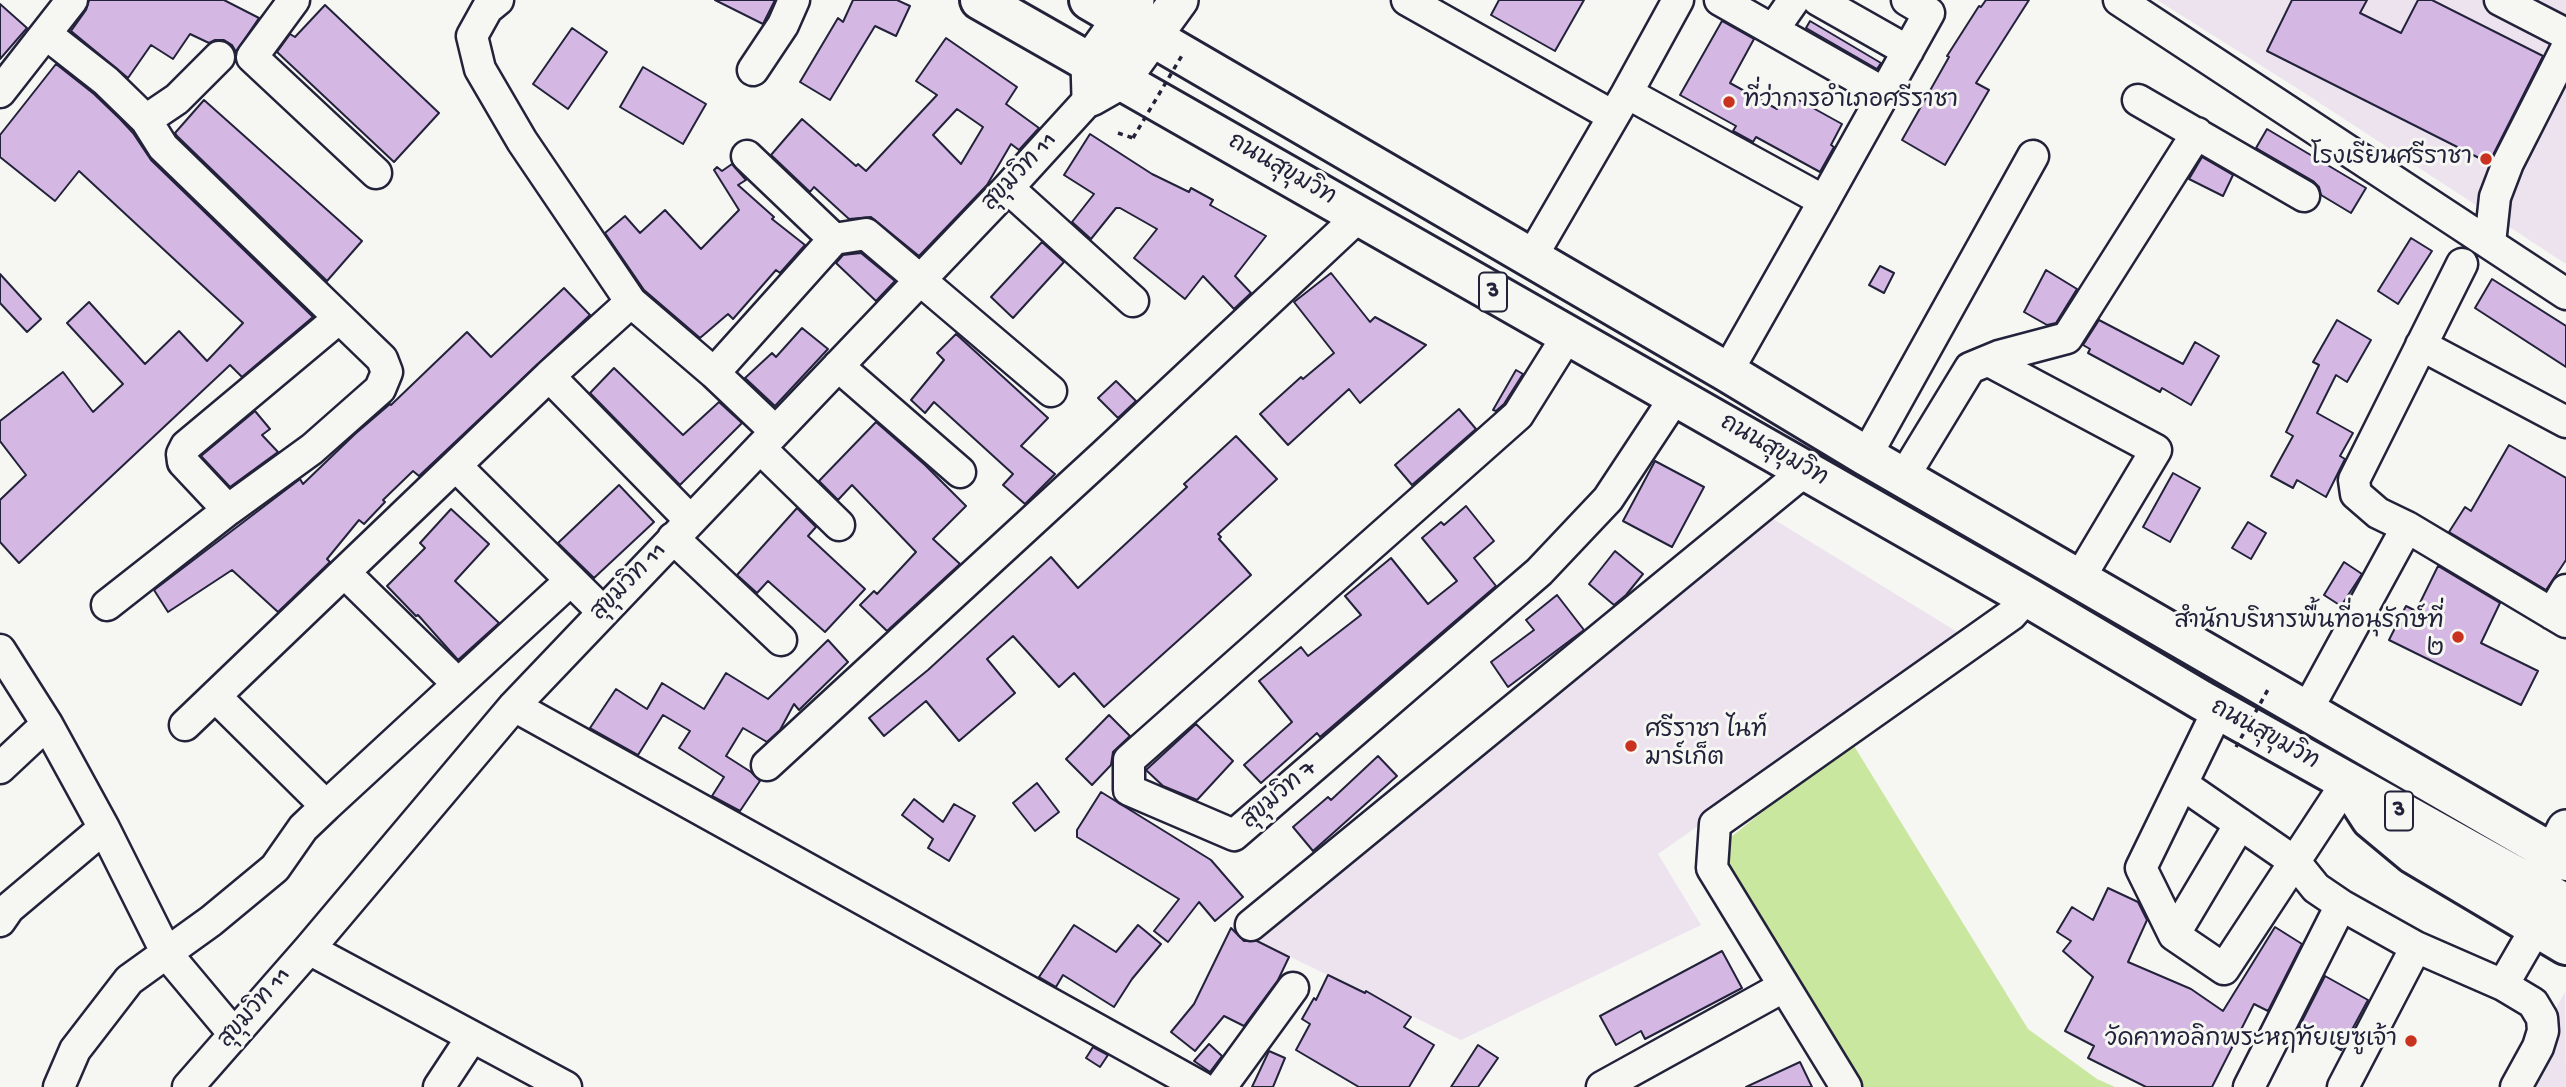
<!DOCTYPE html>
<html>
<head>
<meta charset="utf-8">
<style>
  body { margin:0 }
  canvas { display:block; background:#f6f6f2 }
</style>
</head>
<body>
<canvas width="2566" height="1087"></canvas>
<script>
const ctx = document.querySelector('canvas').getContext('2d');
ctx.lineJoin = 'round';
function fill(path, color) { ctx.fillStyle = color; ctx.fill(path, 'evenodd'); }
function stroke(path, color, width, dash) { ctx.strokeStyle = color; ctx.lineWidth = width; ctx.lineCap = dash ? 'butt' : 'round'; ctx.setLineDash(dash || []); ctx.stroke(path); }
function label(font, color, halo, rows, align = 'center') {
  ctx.font = font + ' "Gochi Hand","Playpen Sans Thai",sans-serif'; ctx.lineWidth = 6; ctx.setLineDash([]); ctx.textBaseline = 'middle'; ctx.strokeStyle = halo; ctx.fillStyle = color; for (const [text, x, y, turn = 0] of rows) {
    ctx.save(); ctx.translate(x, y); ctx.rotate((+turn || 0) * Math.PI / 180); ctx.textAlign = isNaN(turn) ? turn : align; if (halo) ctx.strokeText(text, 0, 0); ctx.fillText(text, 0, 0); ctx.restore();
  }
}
fill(new Path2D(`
  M2157,0H2566V264L2303,92Z
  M1744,501L1967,638L1658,854L1701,925L1461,1040L1231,928Z
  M2565,992L2566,1087H2512Z`), '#ece3ee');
fill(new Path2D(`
  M1851,741L2028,1029L2097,1079L2115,1087H1853L1719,862L1731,837Z`), '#c9e79f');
const building = new Path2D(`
  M89,0H224L259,18L236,52L232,45L224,40H215L209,43L190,34L173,59L151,45L128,78L71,31L86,10Z
  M715,0H775L763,24Z
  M853,0H897L910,6L896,36L875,26L830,100L800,82L838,18L843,22Z
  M1499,0H1584L1555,51L1491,15Z
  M1986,0H2029L1976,83L1989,90L1945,165L1902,140L1949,57L1947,56L1979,6L1981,7Z
  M2292,0H2367L2360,13L2401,33L2418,0H2432L2543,56L2489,163L2267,51Z
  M0,4L27,28L0,59Z
  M325,5L439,113L394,162L277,52L290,34L295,37Z
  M1722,21L1754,39L1730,83L1777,109L1786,93L1842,124L1831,145L1834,147L1820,172L1756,137L1753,142L1733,131L1736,126L1680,95Z
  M1810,21L1881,63L1877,69L1806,28Z
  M572,28L607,52L568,109L533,84Z
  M946,38L1017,87L1006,104L1039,128L1019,150L1011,144L987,185L919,256L871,217L849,219L814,187L810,192L771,155L802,119L856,166L858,164L866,171L937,95L916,81ZM957,109L983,127L961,164L933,135Z
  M56,64L94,94L120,119L133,133L151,160L313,317L242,377L230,365L19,563L0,542V500L26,475L0,441V421L63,372L93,412L123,384L67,323L89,302L145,364L179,331L207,361L243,323L79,171L55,201L0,157V135Z
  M643,67L706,104L683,144L620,107Z
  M204,100L362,241L327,281L177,136L175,133Z
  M2267,129L2366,188L2351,213L2321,195L2319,187L2313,181L2256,148Z
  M1090,134L1152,174L1189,192L1191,188L1213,200L1210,205L1266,236L1235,276L1251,293L1234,309L1203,276L1185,299L1134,258L1157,229L1120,208H1116L1091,239L1072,222L1094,194L1064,175Z
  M2202,157L2233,175L2223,196L2189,179Z
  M732,164L746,180L738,185L774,217L772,219L805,245L780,273L776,270L733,319L728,314L700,338L644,290L605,233L625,216L640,233L665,210L701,249L739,210L714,170L717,167L722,171Z
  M2411,238L2432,251L2398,304L2378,291Z
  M1042,242L1064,262L1013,318L991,297Z
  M861,253L895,281L876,301L836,263L843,255Z
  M1880,266L1894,273L1884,293L1869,285Z
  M2046,270L2077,289L2056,323L2047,325L2024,312Z
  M1331,273L1370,322L1375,317L1426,345L1360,403L1349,389L1288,445L1260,414L1301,377L1303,379L1334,353L1294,302Z
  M0,274L41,319L27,332L0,303Z
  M2492,279L2566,326V367L2475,308Z
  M564,288L590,315L419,476L413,471L383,500L385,502L364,524L359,520L327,559L330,562L278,612L232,570L168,612L154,590L300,479L303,484L355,434L390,404L391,405L467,332L491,357Z
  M2099,320L2183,364L2195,342L2219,356L2191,405L2162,388L2160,392L2088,353L2090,349L2083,345Z
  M2337,320L2371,340L2347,382L2336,375L2317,413L2353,433L2340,456L2345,459L2326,497L2297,480L2293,488L2271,476L2293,436L2286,432L2319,365L2313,362Z
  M802,328L828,349L775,406L745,378L772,353L776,357Z
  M956,334L1048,418L1021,446L1055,474L1025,504L1003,485L1013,474L934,402L925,413L911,400L944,360L937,353Z
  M614,368L683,435L719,402L742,423L680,485L590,393Z
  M1516,370L1523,374L1504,404L1496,411L1493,410Z
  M1116,381L1136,401L1118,418L1098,398Z
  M1459,409L1476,429L1412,485L1395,465Z
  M255,411L270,429L262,435L278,452L230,487L201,456Z
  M876,422L925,465L966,506L933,539L960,564L887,631L860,605L874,591L877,594L916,552L852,485L838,500L819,481Z
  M1236,436L1277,479L1218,534L1221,537L1219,539L1251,575L1104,707L1074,673L1059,687L1013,636L987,659L1015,693L959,741L926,701L884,736L869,718L928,670L1051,557L1078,588L1187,487L1184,484Z
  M2509,445L2566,478V560L2546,590L2449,532L2465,507L2471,511Z
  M1655,461L1704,487L1672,547L1623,521Z
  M2173,473L2200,488L2170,542L2143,527Z
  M619,485L654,522L594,578L558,543Z
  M1466,506L1494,541L1474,558L1496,586L1320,737L1317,733L1261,783L1244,765L1292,722L1259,681L1301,647L1308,656L1361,615L1345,596L1391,558L1428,604L1457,581L1422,538L1441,522L1444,525Z
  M797,508L816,527L808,536L865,589L825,632L768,581L757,593L737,575Z
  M451,509L489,544L455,581L499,623L458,660L418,615L416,616L387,586L425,548L420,543Z
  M2248,522L2266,533L2251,559L2232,548Z
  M1615,551L1643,574L1626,595L1614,605L1589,584Z
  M2344,562L2362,574L2341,606L2324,595Z
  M2438,566L2500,603L2481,643L2538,671L2521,705L2389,640L2406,606L2416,611Z
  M1557,595L1584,630L1508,687L1491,662L1534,630L1526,620Z
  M828,640L848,662L799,710L794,704L780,730L767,742L743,728L726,756L751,772L760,781L740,811L712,796L724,777L679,748L690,731L663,715L638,755L590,728L616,689L647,709L662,683L704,709L726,673L768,699Z
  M1109,715L1130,736L1113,752L1111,765L1092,785L1066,759Z
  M1196,724L1233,761L1197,800L1163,786L1146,770Z
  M1378,756L1397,776L1313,851L1293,827L1328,797L1331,800Z
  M1037,783L1059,812L1035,831L1013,803Z
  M1101,792L1211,860L1243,897L1215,921L1199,902L1168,942L1154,931L1179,899L1077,837V830Z
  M914,799L943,822L954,804L975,816L949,861L928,848L933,839L902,815Z
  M2108,888L2138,902L2147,920L2128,962L2191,989L2223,1011L2275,927L2302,944L2268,1011L2254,1004L2212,1087H2146L2088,1058L2094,1046L2065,1031L2093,977L2063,951L2071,941L2057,932L2072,907L2093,920Z
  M1074,925L1116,952L1138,925L1161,944L1132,979L1114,1007L1063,975L1056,987L1039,977Z
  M1231,928L1244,941H1257L1289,957L1278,980L1244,1026L1224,1016L1195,1051L1171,1032L1194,1004Z
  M1722,951L1742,988L1645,1039L1641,1031L1616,1045L1600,1016Z
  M1328,975L1365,993L1366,991L1411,1017L1404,1027L1434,1045L1409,1087H1359L1296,1050L1310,1024L1302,1019L1314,998L1316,1000Z
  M2325,976L2368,1000L2341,1050L2299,1027Z
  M1209,1044L1222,1056L1210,1072L1194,1061Z
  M1478,1045L1498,1058L1478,1087H1451Z
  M1093,1047L1108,1055L1100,1067L1086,1058Z
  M1269,1051L1285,1058L1273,1087H1252Z
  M1800,1062L1812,1087H1746Z`);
fill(building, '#d5b7e4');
stroke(building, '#22223b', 2);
const minor = new Path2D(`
  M294,0L252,57L376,173
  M498,0L487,9L472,36L480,69L522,141L631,302
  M1407,0L1613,116
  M1720,0L1773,30L1794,0
  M1818,0L1908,51
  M2119,0L2566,294
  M2500,0L2566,34
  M1773,30L1884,93
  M46,34L106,81L146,120L163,147L382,359L387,372L380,389L312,449L228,510L107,605
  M753,70L783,25L794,0
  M0,92L72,0
  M1627,93L1678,0
  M2138,100L2304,196
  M146,120L177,99L219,57
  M747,156L834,239
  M1008,188L1133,301
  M1824,201L1929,13L1907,0
  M2490,243L2495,197L2508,163L2566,49
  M1531,258L1627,93L1824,201L1727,372
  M1568,335L1518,415L1129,760V790L1234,835L1539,572L1608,499L1676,396
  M2421,345L2566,422
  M1989,361L2156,450L2079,579
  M838,366L960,472
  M714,373L834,239L866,234L1051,391
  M549,376L690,520
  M760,448L839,525
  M1866,456L2033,156
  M456,466L603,612
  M1903,478L1970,368L1999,356L2067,338L2197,133
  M228,510L183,462L182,454L186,446L338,319
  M2407,527L2378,513L2356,494L2354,480L2462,264
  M673,538L781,640
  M345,573L458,684
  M2552,614L2566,590
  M0,650L47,724L104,828L167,954L234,1034
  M216,697L326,806L571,580
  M514,706L1201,1087
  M2218,710L2141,868L2174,935L2224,969L2347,782
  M2306,712L2407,527L2566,622
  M185,725L549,376L631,302L714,373L775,431
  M767,765L1104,455L1359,216
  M0,768L47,724
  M2182,784L2295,862L2316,888L2341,905L2416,947L2503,985L2533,1003L2542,1018L2543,1031L2538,1047L2516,1087
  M0,921L9,908L104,828
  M1251,925L1806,470
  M2174,935L2240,824
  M309,949L566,1087
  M2503,985L2536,928
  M59,1087L75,1050L129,980L211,921L275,868L303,828L326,806
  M188,1087L309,949L514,706L1008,188L1091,97
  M439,1087L472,1037
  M1221,1087L1293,988
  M1602,1087L1783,987
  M1846,1087L1712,868L1715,824L2011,615L2027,597
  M2249,1087L2341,905
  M2343,1087L2416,947`);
const major = new Path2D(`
  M1135,0L1090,63L1091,97L1121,80L1179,0
  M2540,881L2566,829`);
const highway = new Path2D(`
  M980,0L2027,597L2201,700L2566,904
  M1089,0L1727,372L1866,456L2566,861
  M2360,802L2371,819L2413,854L2566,945`);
stroke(minor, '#22223b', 35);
stroke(major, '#22223b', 42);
stroke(highway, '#22223b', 44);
stroke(new Path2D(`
  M1118,133L1133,138`), '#22223b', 3.5, [5, 5]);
stroke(minor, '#f6f6f2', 30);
stroke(major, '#f6f6f2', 37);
stroke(highway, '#f6f6f2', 38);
stroke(new Path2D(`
  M1133,138L1184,52
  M2236,747L2270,686`), '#22223b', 3.5, [5, 5]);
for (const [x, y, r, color] of [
  [1729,102,7,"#c8321e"],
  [2486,159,7,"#c8321e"],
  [2458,637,7,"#c8321e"],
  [1631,746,7,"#c8321e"],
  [2411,1041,7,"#c8321e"]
]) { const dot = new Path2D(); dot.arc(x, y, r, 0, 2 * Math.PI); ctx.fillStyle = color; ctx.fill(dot); stroke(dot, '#f6f6f2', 2.5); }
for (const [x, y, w] of [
  [1493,292,28],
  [2399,811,28]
]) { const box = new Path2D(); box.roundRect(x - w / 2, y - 19.5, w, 39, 5); ctx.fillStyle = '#f6f6f2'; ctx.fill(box); stroke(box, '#22223b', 2); }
label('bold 23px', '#22223b', null, [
  ["3",1493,292],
  ["3",2399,811]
]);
label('24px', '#22223b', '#f6f6f2', [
  ["ที่ว่าการอำเภอศรีราชา",1743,102,"left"],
  ["โรงเรียนศรีราชา",2472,159],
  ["สำนักบริหารพื้นที่อนุรักษ์ที่",2444,623],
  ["๒",2444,651],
  ["ศรีราชา ไนท์",1645,732,"left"],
  ["มาร์เก็ต",1645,760,"left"],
  ["วัดคาทอลิกพระหฤทัยเยซูเจ้า",2397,1041]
], 'right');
label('24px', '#22223b', '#f6f6f2', [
  ["ถนนสุขุมวิท",1281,171,30],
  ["สุขุมวิท 11",1021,173,-47],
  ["ถนนสุขุมวิท",1773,452,30],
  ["สุขุมวิท 11",630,583,-46],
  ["ถนนสุขุมวิท",2264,736,29],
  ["สุขุมวิท 7",1280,796,-41],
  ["สุขุมวิท 11",256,1009,-49]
]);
</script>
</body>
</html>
